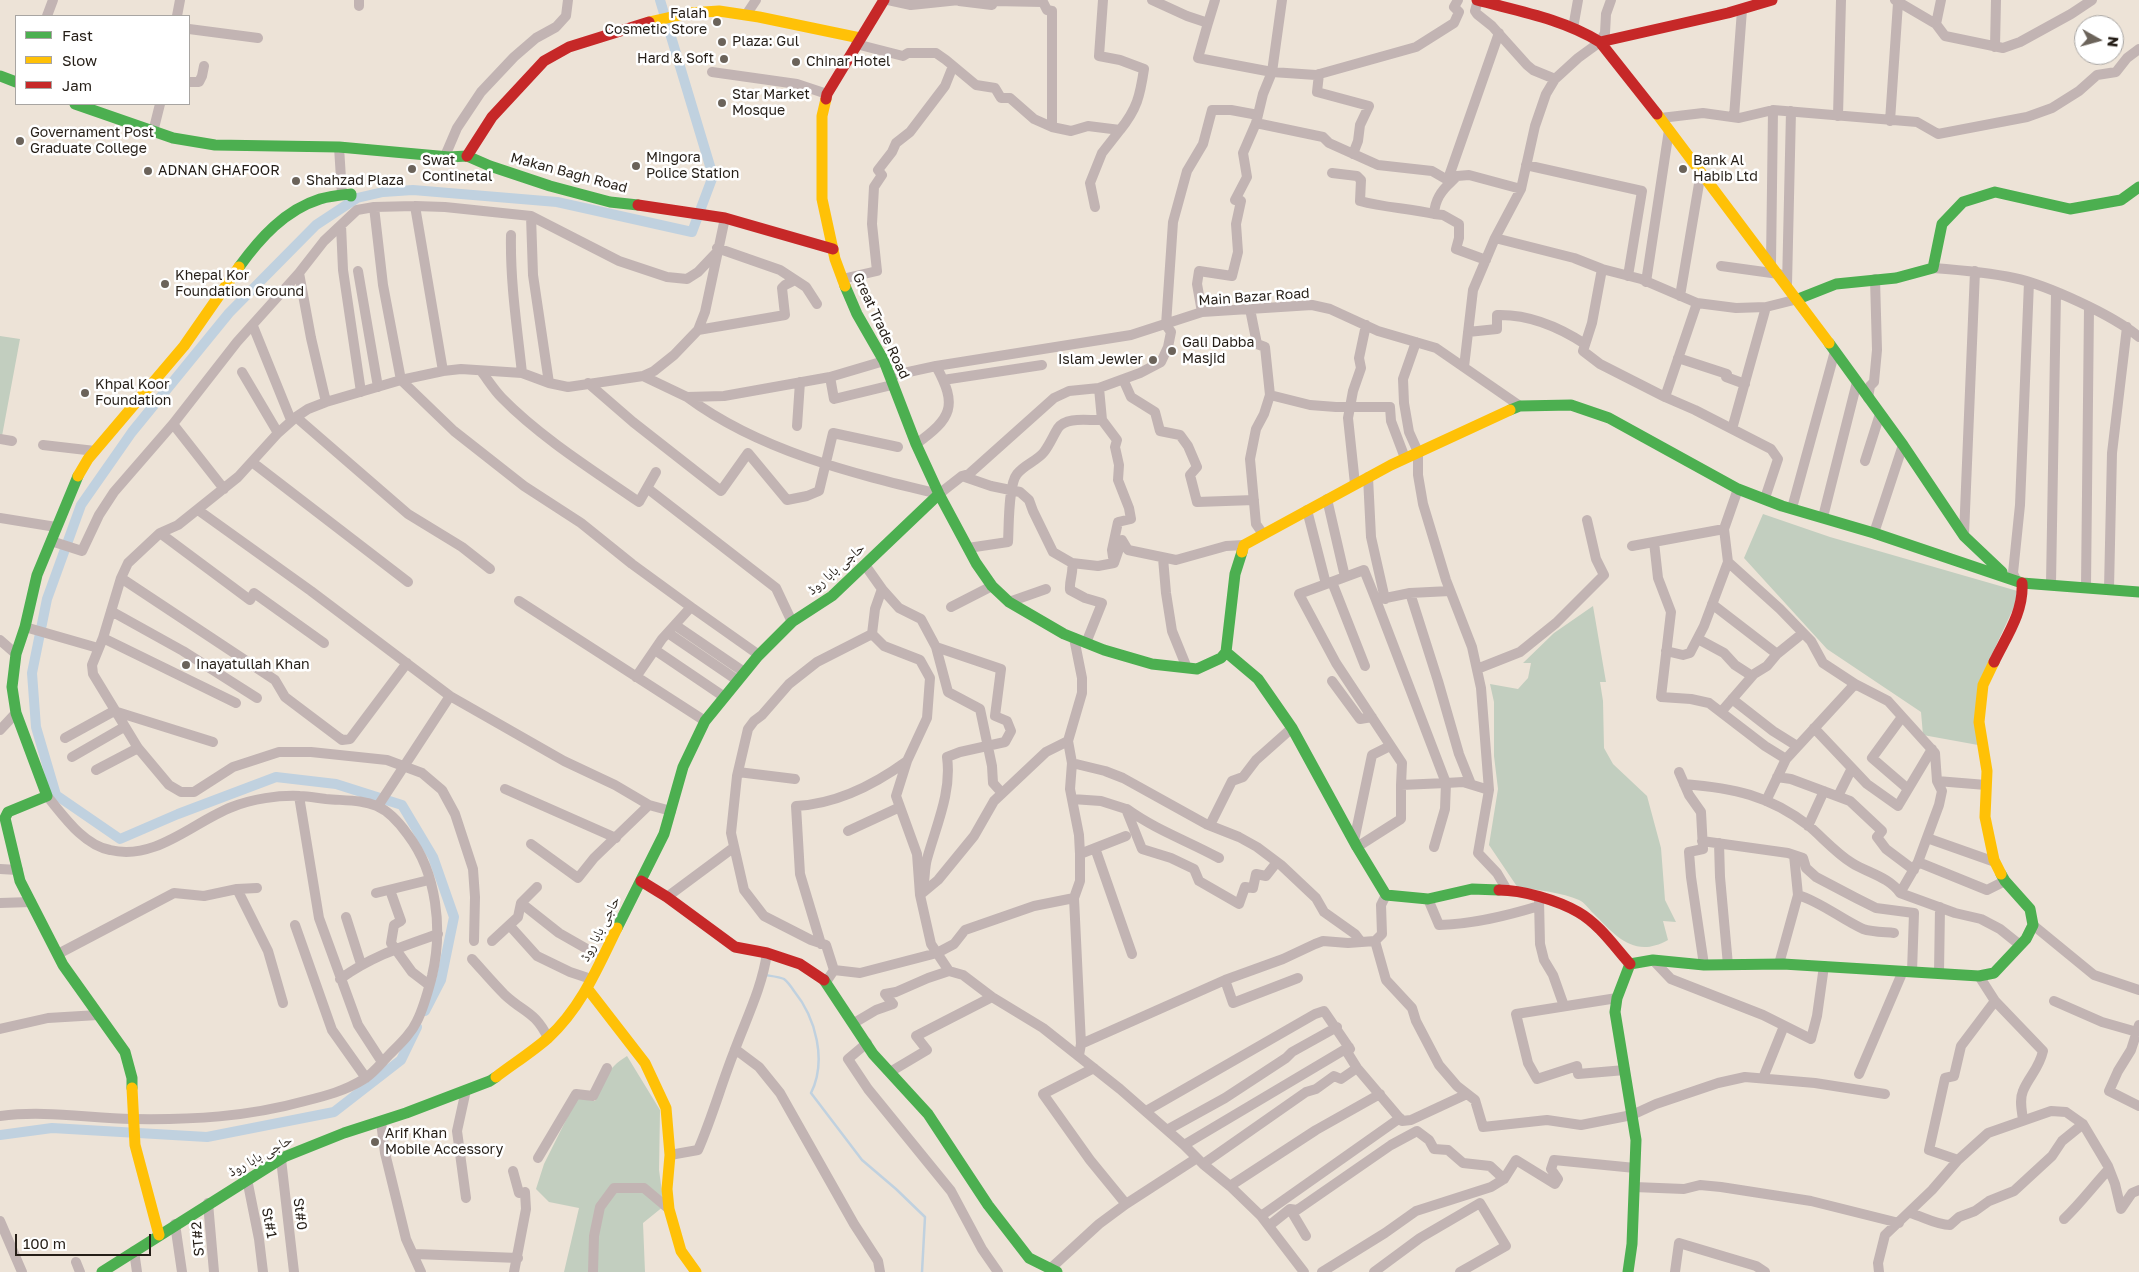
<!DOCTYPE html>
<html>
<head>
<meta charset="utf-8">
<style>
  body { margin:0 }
  #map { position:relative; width:2139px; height:1272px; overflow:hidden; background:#ede3d7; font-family:"Golos Text",sans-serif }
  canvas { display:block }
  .legend { position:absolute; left:15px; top:15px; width:175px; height:90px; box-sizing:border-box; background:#fff; border:1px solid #a8a5a2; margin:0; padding:6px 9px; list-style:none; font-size:15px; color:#251e17 }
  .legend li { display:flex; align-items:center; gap:10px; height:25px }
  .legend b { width:25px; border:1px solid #a8a5a2 }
  .north { position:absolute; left:2074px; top:15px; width:50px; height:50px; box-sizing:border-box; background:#fff; border:1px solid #a8a5a2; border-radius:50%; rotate:97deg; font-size:14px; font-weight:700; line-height:20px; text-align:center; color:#251e17 }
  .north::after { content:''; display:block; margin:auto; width:18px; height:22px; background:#6b635a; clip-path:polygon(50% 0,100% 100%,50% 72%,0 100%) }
  .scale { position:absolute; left:15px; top:1234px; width:136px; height:22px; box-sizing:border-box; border:2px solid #251e17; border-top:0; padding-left:6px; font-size:15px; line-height:18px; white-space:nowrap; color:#251e17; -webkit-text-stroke:4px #fff; paint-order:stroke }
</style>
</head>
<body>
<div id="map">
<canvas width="2139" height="1272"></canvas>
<ul class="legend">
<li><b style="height:6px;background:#4caf50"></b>Fast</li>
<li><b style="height:6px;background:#ffc107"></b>Slow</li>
<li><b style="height:6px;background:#c62828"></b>Jam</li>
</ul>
<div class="north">N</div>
<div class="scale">100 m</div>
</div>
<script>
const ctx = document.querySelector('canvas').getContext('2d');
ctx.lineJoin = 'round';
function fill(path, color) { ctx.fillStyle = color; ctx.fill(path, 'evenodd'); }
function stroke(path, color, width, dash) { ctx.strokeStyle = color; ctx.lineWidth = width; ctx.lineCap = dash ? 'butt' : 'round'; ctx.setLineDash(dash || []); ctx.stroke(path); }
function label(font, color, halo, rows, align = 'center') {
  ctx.font = font + ' "Golos Text","Noto Naskh Arabic",sans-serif'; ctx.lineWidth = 5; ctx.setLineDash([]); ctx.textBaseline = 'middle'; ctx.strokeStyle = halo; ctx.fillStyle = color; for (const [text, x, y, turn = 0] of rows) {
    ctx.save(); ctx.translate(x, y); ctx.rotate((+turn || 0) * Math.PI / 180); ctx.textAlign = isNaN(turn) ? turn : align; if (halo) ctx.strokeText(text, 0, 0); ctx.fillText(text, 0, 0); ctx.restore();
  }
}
fill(new Path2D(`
  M0,336L20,339L2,436L0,435Z
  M1763,514L1830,537L2021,592L1979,682L1978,745L1923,735L1921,712L1827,649L1744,558Z
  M1593,606L1606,682H1600L1603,701L1604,748L1613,764L1647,796L1661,848L1665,900L1676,922L1663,921L1668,940C1634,959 1616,936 1593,913C1589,909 1584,902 1579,900C1563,893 1536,889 1518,888L1489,845L1498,789L1494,756V702L1490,684L1518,689L1528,678L1531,663H1523L1554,633Z
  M627,1056L660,1110L659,1170L664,1206L643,1223L645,1272H564L579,1208L549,1202L536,1189L544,1164L577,1098L595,1101C605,1079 606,1069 627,1056Z`), '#c2cebf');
stroke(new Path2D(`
  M765,975C771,976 780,977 784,979C788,982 792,988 794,991C816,1018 827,1061 811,1093L862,1160L896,1189L925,1217L922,1272`), '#c0d1df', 2.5);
stroke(new Path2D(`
  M425,1011L441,980L454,917L433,857L402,805L336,784L276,777L178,814L120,839L56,795L36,727L32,673L47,599L81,505L132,432L229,313L316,225L357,198L383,192L413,190L557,202L692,232L713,176L660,0
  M0,1135L52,1128L207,1137L334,1112L401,1060L417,1027`), '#c0d1df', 10);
stroke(new Path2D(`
  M359,0V6
  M888,0L911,5L959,0
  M1042,0L1047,10L1052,11V127
  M1103,0L1099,56L1120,60L1144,69C1140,96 1137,109 1120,130
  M1152,0L1187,16L1208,23L1198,58L1272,72L1316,75L1416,47L1454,23L1459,12L1454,7L1458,0
  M1478,0L1475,11L1477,14L1492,26L1527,65L1533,70L1555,79
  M1895,0L1936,24L1945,36L2003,48L2020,42L2071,14L2092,0
  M959,1L992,5L994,1L1042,2
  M746,15L756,0
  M47,16L53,0
  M177,16L180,0
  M1208,23L1215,0
  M1936,24L1941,0
  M1573,28L1578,0
  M189,29L258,38
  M856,44L903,56L908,53H936L946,60L976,85L995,88L1001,98H1010L1034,119L1052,127L1071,131L1088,126L1120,130L1102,153L1090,183L1095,207
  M1995,47L1996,0
  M712,72L797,84L827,94
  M1319,74L1317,92L1369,106L1360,125L1358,141L1353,154
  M189,82H199L202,76L204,66
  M1838,116L1841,0
  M1734,117L1742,10
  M1661,118L1703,113L1739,118L1773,110L1917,122L1938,134L2027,117L2052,108L2079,91L2097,75L2116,72L2127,58L2139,49
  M1890,121L1898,3
  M1256,123L1323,137L1329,143L1378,165L1432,171L1451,182L1457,176L1469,175L1521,189
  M153,132L160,104
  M339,147L342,194
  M445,156L457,128L481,92L514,57L536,38L556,27L566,16L568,0
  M1526,165L1642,191L1628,276
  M1332,173L1357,176L1361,180L1360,201C1385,208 1409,208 1434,214C1435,200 1441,191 1451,182
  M1448,179L1499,33
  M415,206L443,371
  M374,207L383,285L401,380L454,431L524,486L581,523L632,564L691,607L662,639L636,677
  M1434,214L1443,215L1459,224V238L1456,249L1486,260
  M531,216L533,275L549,383
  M341,225L343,270L361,392
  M511,235C510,281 517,327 522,373
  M1495,238L1574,258L1602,269L1641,279L1697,303L1736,308L1766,307L1798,299
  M717,248L780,270L806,287L817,304
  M1771,263L1773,110
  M1721,266L1779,274
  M1933,268C1960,270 1987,272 2014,278C2047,285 2113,315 2139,337
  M1602,269L1592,323L1583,351L1600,364L1665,397
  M358,271L378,387
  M299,273L311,338L326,402
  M842,279L877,271L872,224L874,187L882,175L878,170L892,152L896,143L910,132L945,86L953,66
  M1646,282L1669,130
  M1787,285L1791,111
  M1680,296L1701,172
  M1697,303L1665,397L1695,410L1771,449L1778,459L1765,498
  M1250,309L1257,344L1265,347L1270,395L1264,414L1256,429L1250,459L1256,524L1263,534
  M1202,312L1197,284L1199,271L1232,276L1238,252L1236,224L1241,201L1235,200L1247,177L1243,153L1256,123L1263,94L1272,72L1282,0
  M253,326L291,420
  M698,330L785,315L782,288L785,285L795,280
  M1468,332L1497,329V315C1529,314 1559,327 1585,344
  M1416,342L1403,379L1404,403L1409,432L1418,452V475L1423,504L1446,580L1472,647L1481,688L1489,790L1478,853L1497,873L1507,890
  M1678,358L1727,374L1726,377L1745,384
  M1464,367L1473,290L1495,238L1521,189L1535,126L1546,94L1555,79L1578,58L1600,42L1605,33L1606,14L1611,0
  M481,371C488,380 494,390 502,398C540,437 594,471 639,502L656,472
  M242,372L278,433
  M643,376L687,397L724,396L830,377L884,361
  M890,376L936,366L1131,335L1202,312L1312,305L1330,309L1378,331L1436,348L1520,406
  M830,377L834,399L892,385
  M1123,379L1131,397L1155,412L1160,431L1180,435L1188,446L1197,467L1190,475L1197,502L1254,500
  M943,380L1042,365
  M588,383L633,422L721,491L748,453L787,500L807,496L819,491L833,433L898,447
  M1099,388L1102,420L1117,440L1115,447L1119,465L1118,480L1129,508L1131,519L1118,522L1112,550L1113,557
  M1270,395L1310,405L1336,407H1390L1391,421L1405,458
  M687,397C760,451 851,473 939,494L962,476L969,474L1054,398L1069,391L1099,388L1140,373L1161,362L1168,347L1171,332L1166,325L1173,222L1187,171L1203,144L1212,110H1231L1258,115
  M1868,398L1870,386L1874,382L1877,350L1875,279
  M296,417L408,514L462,547L490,569
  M173,424L224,489
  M797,426L800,382
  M1732,429L1766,307
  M0,439L12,441
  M916,444C952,418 958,406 936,366
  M43,445L95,451
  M1865,461L1880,414
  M252,462L408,582
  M962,476L991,486L1020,492L1029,500L1033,511L1053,552L1072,563L1098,566L1114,563L1122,540L1128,550L1176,560L1226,546L1244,545
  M1368,477L1371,537L1385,599
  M1355,484L1348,418L1353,391L1361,368L1359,358L1366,325
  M647,488L776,588L792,622
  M1327,499L1345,577
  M1792,508L1835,351
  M198,510L311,591L450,696L564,761L615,785L649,805L671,811
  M1307,510L1326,584
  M1823,517L1857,382
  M0,518L56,527
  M160,533L250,600L254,593L324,643
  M1874,533L1903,445
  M1964,535L1975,271
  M51,541L82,551L99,515L114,492L173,424L237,342L299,273L324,241L357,210L374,207L415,206L445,207L531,216L619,261L667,277L687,279L698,272L717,252
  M1654,542L1658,578L1671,612L1661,697L1691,699L1709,703L1765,746L1786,759
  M1632,546L1724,529
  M968,548L1008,542C1009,527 1008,485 1017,474C1025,464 1037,461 1044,452C1050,444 1053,436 1058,428C1067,416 1089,421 1102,420
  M1163,558L1166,593L1172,631L1187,668
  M1728,562L1780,609L1811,641L1823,663L1855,684L1888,701L1935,753L1937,781L1942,791L1939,805L1918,862L1900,893
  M1072,563C1074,572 1069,580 1070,590L1085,598L1102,603L1086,643
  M865,565L882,589L875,609L872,634L884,646L920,660L930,678L927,718L907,761L896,796L917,854L920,895L931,944L949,971
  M121,578L275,680L285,697L342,740L350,739L407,663
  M2016,580L2013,573L2020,505L2029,282
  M1332,582L1365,666
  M2051,584L2056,293
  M2086,587L2089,307
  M882,589L899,608L921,619L936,647L948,692L980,709L992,766L993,783L1002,793
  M2109,589L2112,453L2127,327
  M1410,593L1438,681L1459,754L1471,784
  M1376,600L1446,783L1463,782L1489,790
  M519,601L705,721
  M1009,602L1046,589
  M1712,604L1777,654
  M691,607L759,655
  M951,607L992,586
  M111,611L183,651L257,698
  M675,625L744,672
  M25,627L98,648
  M668,633L737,680
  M103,638L236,703
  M1074,638L1082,678V693L1068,741L1072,763L1070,789L1079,835L1080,854V881L1074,898L1081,1044L1079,1055
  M1698,639L1724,653L1735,665L1752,676
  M0,640L16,654
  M655,650L723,696
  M1666,651L1683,655L1690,653L1704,626L1728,562L1724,529L1738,489
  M1477,669L1520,652L1556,623L1604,575L1596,559L1587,520
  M1332,681L1360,719L1372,717
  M1732,699L1773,731L1797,746
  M1721,712L1754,674L1767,666L1777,654L1803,633
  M1902,717L1872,758L1908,789
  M1814,728L1867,784L1898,806L1932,749
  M0,730L16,713
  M65,738L114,711L213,742
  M72,757L124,727
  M1072,763L1105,771L1123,778L1206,824L1239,837L1257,847L1281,865L1316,898L1324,912L1355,934L1361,942
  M96,770L138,748
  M738,772L795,779
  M1679,772L1689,795L1701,812L1703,849L1689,852L1691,877L1704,965
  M1777,777L1791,779L1850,801L1882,831L1877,837L1886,849L1914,870
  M1937,781L1986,785
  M1684,784C1733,788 1769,795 1809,826C1823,838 1836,853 1852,863C1868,873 1889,877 1900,893L1955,913L1981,919L2000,929L2020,945
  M505,789L616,838
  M299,796L319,918L358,1025L382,1062
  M1838,796L1852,768
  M1072,799L1101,801L1126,809L1142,849L1171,858L1194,869L1199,881L1239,904L1245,887L1253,888L1256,874L1266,876L1277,862
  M1766,801L1786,759L1855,684
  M378,806L450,696
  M1127,809C1156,830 1188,841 1219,858
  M1210,825L1232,781L1243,777L1256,760L1292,728
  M1808,826L1824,791
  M848,831L900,807
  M1927,838L1995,862
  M1354,841L1372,755L1390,746
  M1702,841L1788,853L1803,858L1806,868L1816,877L1856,898L1876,908L1914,913L1912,972
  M1719,843L1720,877L1728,965
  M531,844L578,878L594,858L649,805
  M1357,847L1401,819V785
  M1434,847L1445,809L1446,783L1401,785L1402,763L1336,663L1299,594L1364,570L1376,600L1410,593L1450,591
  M1095,848L1132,954
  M1080,854L1126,836
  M1918,862L1987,890L2005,881
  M0,869L18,870
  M924,882C925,874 925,866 927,859C936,826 952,792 947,757L960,752L1005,742L1011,731L1007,721L995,716L1001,669L936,647
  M237,889L268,951L283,1003
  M390,890L401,921L394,925L391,943L412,972L429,985
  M376,893L429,880
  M920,895L938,880L974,836L994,801L1046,752L1068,741
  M1798,895C1821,902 1841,919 1863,929C1872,932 1884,932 1894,933
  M667,897L733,848
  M1428,899L1439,925C1474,924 1506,916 1539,906
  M1539,900L1540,944L1544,960L1553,975L1564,1006
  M0,903L31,902
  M521,903L559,933L601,957
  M346,917L361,964
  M295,925L332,1030L366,1078
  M2033,925L2094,975L2139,990
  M510,926L537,956L570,972L591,979
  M474,941L475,897L473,869L455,814L442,790L422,773L387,760L311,752H279L233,767L194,792H181L169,785L138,748L93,674L92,665L103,638L121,578L128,563L160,533L178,525L238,477L278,433L296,417L308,409L326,402L401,380L443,371L461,369L522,373L549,383L568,387L643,376L654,371L674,355L698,330L705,312L725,218
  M492,941L518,917L521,903L537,887
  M1375,941L1386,980L1412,1008L1416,1021L1439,1065L1457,1086L1475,1100L1483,1127L1547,1120L1581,1125L1632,1115L1656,1104L1718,1083L1745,1077L1815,1083L1885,1094
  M821,944L800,874L796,806C837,804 874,785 907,761
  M58,954L174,893L204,896L237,889L257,888
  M472,959C483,971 493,983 504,994C524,1013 535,1011 548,1038
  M1653,960L1671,979L1763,1015L1811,1039L1817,1016L1824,966
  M1779,964L1798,895L1794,855
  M834,970L860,973L937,953L954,944L965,930L1034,906L1074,898
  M1939,973L1940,907
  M1979,976L1995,1001L2043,1051C2039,1069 2029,1076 2023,1091C2019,1100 2022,1111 2023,1120
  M340,979C372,956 401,947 438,934
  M1225,980L1233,1003L1298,978
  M826,982L834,970L826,945L811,940L764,916L744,890L731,833L737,776L748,729L754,721L762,715L789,684L817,662L872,634
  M1617,998L1516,1014L1528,1063L1537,1079L1577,1066L1578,1074L1625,1070
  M2054,1001L2102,1022L2137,1032
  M854,1023L876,1010L893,1004L885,994L896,992L928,978L949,971L963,975L992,997L1043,1028L1120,1089L1184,1145L1203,1164L1230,1186L1261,1216L1304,1272
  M2139,1025L2131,1050L2118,1071L2109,1091L2139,1106
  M0,1029L48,1018L98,1015
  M867,1043L848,1059L868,1089L951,1191L982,1249L998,1272
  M1081,1044L1225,980L1283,959L1315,944L1323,941L1348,943L1375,941L1382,934L1381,905L1386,895
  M735,1049L759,1067L780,1093L854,1224L878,1261L880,1272
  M1094,1068L1043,1094L1090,1160L1126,1204L1197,1158
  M890,1072L927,1050L916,1036L992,997
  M1859,1074L1903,971
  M1763,1078L1784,1026
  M466,1090L457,1131L466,1198
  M1146,1111L1315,1014L1324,1011L1350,1049L1347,1052L1357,1068L1402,1121L1411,1120L1467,1094
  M0,1116C44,1110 88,1118 132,1119C192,1120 247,1117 305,1101C325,1096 345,1091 364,1079C374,1073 382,1062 390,1054C400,1044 411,1034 417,1021C424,1007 428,991 432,976C443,930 437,873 408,835C382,798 366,802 326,799C317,798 308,796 300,796C278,795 252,799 232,807C193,822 156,861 110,850C83,845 63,815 47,796
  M381,1122L385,1153L406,1239L421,1272
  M1167,1130L1225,1098L1286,1058L1292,1052L1337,1027
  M1184,1145L1349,1047
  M670,1155L698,1150C712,1118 721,1085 734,1052C746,1019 762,988 767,953
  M538,1158L576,1094L593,1096L607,1068
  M281,1159L294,1272
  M1958,1160L1929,1150L1945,1078L1954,1076L1961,1046L1995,1001
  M1203,1164L1306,1092L1316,1089L1334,1076L1341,1079L1357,1068
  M513,1171L519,1193
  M247,1179L259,1239L263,1272
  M1230,1186L1316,1130L1380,1094
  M1634,1187L1684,1189L1700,1185L1721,1187L1811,1201L1899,1223
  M208,1203L214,1272
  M1290,1209L1306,1236
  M1910,1213C1924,1217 1936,1225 1950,1225L1959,1217L1975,1211L1989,1201L2014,1191L2052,1156L2062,1141L2083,1124
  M1261,1216L1400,1118
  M2064,1219C2081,1203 2094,1185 2109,1169
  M0,1221L22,1272
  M175,1224L182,1272
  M1270,1225L1290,1209L1297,1210L1391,1145L1417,1131L1429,1140L1434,1149L1448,1150L1463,1163L1490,1166L1504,1179
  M134,1251L137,1272
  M415,1254L518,1258
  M76,1262L80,1272
  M1050,1269L1099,1224L1126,1204
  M514,1272L526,1209L525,1192
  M593,1272L594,1236L600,1207L614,1188H644L669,1209
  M1322,1272L1385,1233L1416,1211L1491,1187L1504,1179L1516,1160L1555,1184L1558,1179L1551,1169L1554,1160L1635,1168
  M1374,1272L1420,1238L1480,1203L1506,1246L1460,1272
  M1675,1272L1679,1243L1756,1266L1765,1272
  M1879,1272L1878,1263L1885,1235L1932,1190L1958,1160L1988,1133L2051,1111L2066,1112L2083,1124L2108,1166L2115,1184L2121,1209L2132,1193L2139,1190`), '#c2b4b3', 10);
stroke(new Path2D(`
  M0,76L16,82
  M75,104L173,138L215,145L339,147L449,157L467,156L490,166L550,186L610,202L638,205
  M239,267C260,238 285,210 320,199C330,196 341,195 351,194V196
  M845,286L857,314L884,361L916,444L939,494L976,563L992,586L1009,602L1064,634L1104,650L1152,664L1197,669L1221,658L1226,652L1235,574L1242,552
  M1798,299L1836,284L1896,278L1933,268L1942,224L1963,202L1995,192L2070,209L2121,200L2139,187
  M1829,343L1903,445L1964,536L2002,572
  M1510,410L1520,406L1571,405L1609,418L1738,489L1782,506L1874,533L2022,583L2139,592
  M78,476L37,575L25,627L16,654L12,687L16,713L47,796L8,812L5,818L20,881L63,965L125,1052L132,1078V1088
  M1226,652L1258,679L1292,728L1357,847L1386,895L1428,899L1472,889L1499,890
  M617,928L664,834L683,767L705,721L758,656L792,622L832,596L939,494
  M1630,964L1653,960L1704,965L1783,964L1979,976L1994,973L2026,939L2033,925L2030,909L2005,881L2001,874
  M824,980L873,1054L928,1114L988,1205L1029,1258L1057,1272
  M102,1272L284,1157L344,1133L406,1113L490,1081L496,1077
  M1628,1272L1632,1244L1636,1140L1615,1012L1617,998L1630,964`), '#4caf50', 11);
stroke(new Path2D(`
  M649,22L689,13L719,11L759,17L860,38
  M826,99L822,116V199L835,259L845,286
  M1657,114L1829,343
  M78,476L88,459L184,346L239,267
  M1242,552L1244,545L1391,465L1510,410
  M1994,662L1983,685L1979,722L1987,771L1985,817L1994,860L2001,874
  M587,988L645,1063L666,1108L670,1155L667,1189L669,1209L681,1251L696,1272
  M496,1077C513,1064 532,1052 548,1038C581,1008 598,967 617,928
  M132,1088L135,1145L159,1235`), '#ffc107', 11);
stroke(new Path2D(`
  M1477,0C1518,11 1563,19 1600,42L1657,114
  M1600,42L1728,13L1772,0
  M826,99L827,94L884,0
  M467,156L492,117L544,61L569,47L649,22
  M638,205L725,218L833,249
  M1994,662C2006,637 2024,612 2022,583
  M641,881L667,897L735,947L767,953L800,964L824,980
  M1499,890C1522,890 1557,900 1578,912C1599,924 1614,946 1630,964`), '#c62828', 11);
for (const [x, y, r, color] of [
  [717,22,5,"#6b635a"],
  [722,42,5,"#6b635a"],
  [724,59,5,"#6b635a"],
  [796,62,5,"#6b635a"],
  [722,103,5,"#6b635a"],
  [20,141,5,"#6b635a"],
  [636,166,5,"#6b635a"],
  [412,169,5,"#6b635a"],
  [1683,169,5,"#6b635a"],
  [148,171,5,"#6b635a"],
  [296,181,5,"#6b635a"],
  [165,284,5,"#6b635a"],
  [1172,351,5,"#6b635a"],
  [1153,360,5,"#6b635a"],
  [85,393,5,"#6b635a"],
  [186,665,5,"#6b635a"],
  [375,1142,5,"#6b635a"]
]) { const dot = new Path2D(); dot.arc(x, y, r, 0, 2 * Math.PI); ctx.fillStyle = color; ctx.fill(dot); stroke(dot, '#fff', 2); }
label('14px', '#251e17', '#fff', [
  ["Falah",707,14,"right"],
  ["Cosmetic Store",707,30,"right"],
  ["Plaza: Gul",732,42],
  ["Hard & Soft",714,59,"right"],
  ["Chinar Hotel",806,62],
  ["Star Market",732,95],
  ["Mosque",732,111],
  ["Governament Post",30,133],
  ["Graduate College",30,149],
  ["Mingora",646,158],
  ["Police Station",646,174],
  ["Swat",422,161],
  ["Continetal",422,177],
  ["Bank Al",1693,161],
  ["Habib Ltd",1693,177],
  ["ADNAN GHAFOOR",158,171],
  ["Shahzad Plaza",306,181],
  ["Khepal Kor",175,276],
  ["Foundation Ground",175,292],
  ["Gali Dabba",1182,343],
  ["Masjid",1182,359],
  ["Islam Jewler",1143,360,"right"],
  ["Khpal Koor",95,385],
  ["Foundation",95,401],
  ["Inayatullah Khan",196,665],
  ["Arif Khan",385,1134],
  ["Mobile Accessory",385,1150]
], 'left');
label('14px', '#251e17', '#fff', [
  ["Makan Bagh Road",569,173,15],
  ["Main Bazar Road",1254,297,-4],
  ["Great Trade Road",881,326,65],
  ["حاجی بابا روڈ",836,569,-41],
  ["حاجی بابا روڈ",600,929,-63],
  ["حاجی بابا روڈ",260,1156,-29],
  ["St#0",300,1214,83],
  ["St#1",269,1223,79],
  ["ST#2",198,1239,-95]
]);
</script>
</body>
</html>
